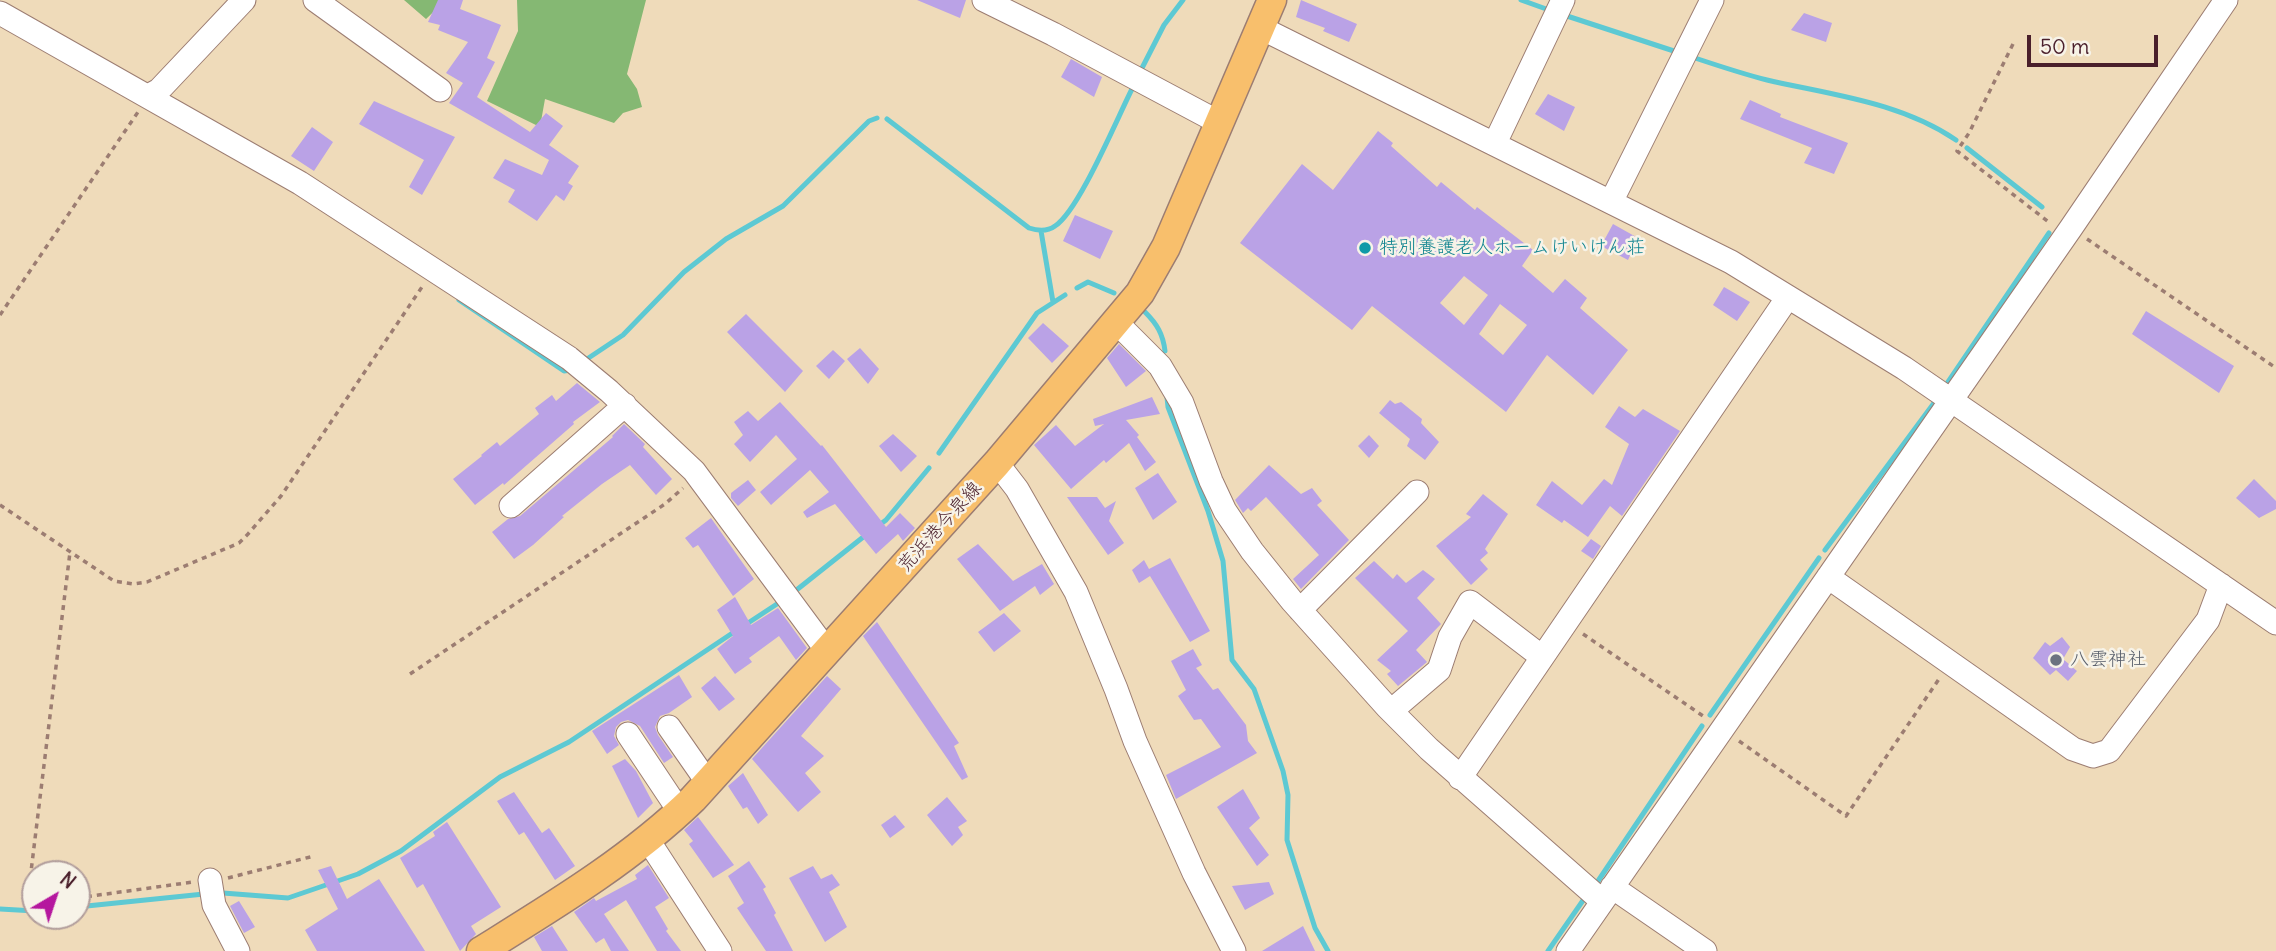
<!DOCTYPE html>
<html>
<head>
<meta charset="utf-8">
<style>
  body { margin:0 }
  #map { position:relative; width:2276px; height:951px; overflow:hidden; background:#efdbba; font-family:Delius,sans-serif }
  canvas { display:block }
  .north { position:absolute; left:21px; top:860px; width:70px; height:70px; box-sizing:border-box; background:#f7f3e8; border:2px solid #b29e9c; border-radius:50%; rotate:39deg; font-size:19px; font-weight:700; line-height:28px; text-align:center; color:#4a1f2b }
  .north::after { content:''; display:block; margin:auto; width:24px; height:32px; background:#b5179e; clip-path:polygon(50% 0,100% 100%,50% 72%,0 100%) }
  .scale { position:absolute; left:2027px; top:35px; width:131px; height:32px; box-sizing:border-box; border:4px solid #4a1f2b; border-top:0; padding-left:9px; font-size:21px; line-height:24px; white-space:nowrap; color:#4a1f2b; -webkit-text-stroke:5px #f7f3e8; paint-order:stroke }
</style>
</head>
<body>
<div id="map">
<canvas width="2276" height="951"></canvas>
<div class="north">N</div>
<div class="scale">50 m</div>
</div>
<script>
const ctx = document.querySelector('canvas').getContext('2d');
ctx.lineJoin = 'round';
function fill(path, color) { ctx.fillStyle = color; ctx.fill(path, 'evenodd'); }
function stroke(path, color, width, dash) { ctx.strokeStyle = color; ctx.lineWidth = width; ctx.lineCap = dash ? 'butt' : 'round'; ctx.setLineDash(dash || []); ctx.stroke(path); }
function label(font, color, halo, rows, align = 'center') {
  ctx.font = font + ' Delius,"Klee One",sans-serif'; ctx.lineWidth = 5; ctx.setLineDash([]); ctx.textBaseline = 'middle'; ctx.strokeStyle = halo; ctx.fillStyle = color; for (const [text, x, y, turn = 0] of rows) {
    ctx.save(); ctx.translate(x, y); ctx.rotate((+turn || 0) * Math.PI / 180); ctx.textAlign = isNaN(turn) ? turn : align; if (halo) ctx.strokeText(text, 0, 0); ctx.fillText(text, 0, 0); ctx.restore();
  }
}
fill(new Path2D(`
  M404,0H446L426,19Z
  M517,0H646L627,74L637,89L642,107L623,113L614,123L545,99L540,127L487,101L518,31Z`), '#85b873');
stroke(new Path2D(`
  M1521,0L1549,10
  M1564,15L1680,53
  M1695,58C1719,66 1743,74 1767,80C1832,95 1900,102 1956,140
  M1141,70L1164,25L1183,0
  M887,119L1029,228C1038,231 1047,232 1055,226C1079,211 1118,116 1133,87
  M1967,148L2042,207
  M1041,231L1053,302
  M1077,288L1088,282L1114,293
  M459,300L564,371L571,370
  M1145,312C1157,324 1163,334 1165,351
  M584,361L623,335L684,272L726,239L783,206L869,121L877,118
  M1948,382L2049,233
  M1167,397L1168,407L1208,511L1223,561L1232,660L1254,689L1283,771L1288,795L1287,840L1315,928L1328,951
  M939,453L1037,313L1065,295
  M878,526L886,520L929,468
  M1825,550L1934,403
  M794,592L867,534
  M745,625L780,602
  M1710,715L1819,558
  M1596,884L1702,726
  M223,893L288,898L358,874L401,851L500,777L569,742L737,630
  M77,907L204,894
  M0,909L35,911
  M1548,951L1584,899`), '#5dc9d3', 5);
fill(new Path2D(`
  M438,0H463L460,9L501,25L487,58L495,62L477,97L530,132L546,113L563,126L549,145L579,166L568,183L573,186L564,201L556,195L537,221L508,202L515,190L493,178L505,159L542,175L549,160L449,103L463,83L446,73L468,42L438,30L440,25L428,22Z
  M917,0H966L960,18Z
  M1301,0L1357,24L1349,42L1323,31L1325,28L1296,17Z
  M1804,13L1832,23L1826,42L1791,30Z
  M1071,59L1102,77L1094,97L1061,77Z
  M1548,94L1575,107L1564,131L1535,114Z
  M1750,100L1781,114L1780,117L1848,143L1834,174L1804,163L1812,148L1740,119Z
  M374,101L455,137L422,195L409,187L424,160L359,124Z
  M312,127L333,142L314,171L291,156Z
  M1378,131L1393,143L1391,146L1437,187L1441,182L1475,210L1477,207L1533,250L1522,266L1553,293L1565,279L1587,298L1580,308L1628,350L1593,395L1547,355L1506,412L1372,306L1352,330L1240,243L1302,164L1333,190ZM1464,276L1488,295L1464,325L1440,303ZM1500,304L1527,325L1503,355L1479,334Z
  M1075,215L1113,231L1100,259L1063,241Z
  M1613,224L1638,238L1628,260L1601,246Z
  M1724,287L1750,302L1737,321L1713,305Z
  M2146,311L2234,366L2219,393L2132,334Z
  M746,314L803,371L785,392L727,332Z
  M1043,323L1069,346L1052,363L1028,338Z
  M1119,344L1146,371L1126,387L1107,358Z
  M860,348L879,369L868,384L847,359Z
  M833,350L845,361L829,379L816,366Z
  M577,383L600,402L573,422L574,424L504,485L503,483L475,505L453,479L482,456L481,455L497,442L500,446L539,414L535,408L552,395L556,401Z
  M1152,397L1160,414L1126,420L1139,435L1137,437L1156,462L1145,471L1129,443L1106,463L1104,460L1071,489L1034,445L1056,425L1075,446L1104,424L1095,426L1093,419Z
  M1390,400L1395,404L1401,402L1422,419L1421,423L1439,442L1425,460L1407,446L1410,439L1379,413Z
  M780,402L821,446L822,445L886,527L900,513L915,528L903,541L898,534L876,554L835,504L807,518L803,512L829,492L810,470L771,505L760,492L797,459L776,435L750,462L734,444L743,435L734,422L748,411L758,421Z
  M1619,406L1635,417L1643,409L1680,431L1622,516L1610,506L1588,537L1564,520L1562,523L1536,505L1552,481L1582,505L1604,479L1612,485L1629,444L1605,427Z
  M624,424L645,444L643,447L672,479L656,495L630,465L602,484L562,516L564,517L533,545L514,559L492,532L508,519L520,516L613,437L612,436Z
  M893,434L917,456L901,472L879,446Z
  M1369,435L1379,446L1369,458L1358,446Z
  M1269,465L1301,494L1312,488L1322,501L1317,505L1349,540L1301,589L1293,579L1319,555L1266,497L1251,511L1248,508L1243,513L1235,500Z
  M1158,473L1177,502L1153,520L1135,488Z
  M2254,479L2276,501V509L2259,518L2236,498Z
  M748,480L756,490L738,506L731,498V493Z
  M1483,494L1508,514L1485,549L1488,553L1480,560L1488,569L1471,585L1436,546L1471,517L1466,514Z
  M1067,497H1097L1105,508L1116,501L1109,521L1124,543L1108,555Z
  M711,518L754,579L733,596L698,545L693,548L685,538Z
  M1591,539L1601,546L1593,559L1581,551Z
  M978,544L1013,581L1042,564L1054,584L1040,595L1035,586L1000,611L957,559Z
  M1170,558L1210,631L1190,642L1150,576L1139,583L1132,570L1144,560L1149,569Z
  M1374,561L1393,579L1397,574L1406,583L1423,570L1435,579L1417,598L1441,624L1416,650L1427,662L1398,686L1387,674L1391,671L1377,660L1408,631L1355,578Z
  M735,597L751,625L778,608L807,648L796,660L779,636L749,658L752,662L735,674L717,649L733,636L717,610Z
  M1004,613L1021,631L994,652L978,632Z
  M877,622L959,743L954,746L968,777L962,780L863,636Z
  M2062,637L2070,647L2063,659L2077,671L2068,681L2056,670L2050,675L2033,658L2045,642L2050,646Z
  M1193,649L1202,665L1196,668L1213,690L1218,688L1246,725L1248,741L1257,753L1176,799L1166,775L1221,747L1201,719L1194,720L1178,696L1186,690L1171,661Z
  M679,675L692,697L669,713L660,716L655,727L658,735L673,757L664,763L640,726L628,720L621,722L616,727L614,736L619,745L607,754L592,731Z
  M715,676L735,699L719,711L701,688Z
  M827,676L841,689L801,736L824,756L805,773L821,792L798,812L752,759Z
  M625,759L636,771L653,803L638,818L612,766Z
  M743,773L768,815L758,824L747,807L743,809L728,786Z
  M1243,789L1260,818L1249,828L1269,855L1257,866L1217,807Z
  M514,792L542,833L549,828L575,866L555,880L524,832L519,835L497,801Z
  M947,797L967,821L958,827L963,835L952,846L927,815Z
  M895,815L905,827L890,838L881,825Z
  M698,817L734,865L713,878L689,844L693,841L684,830Z
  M447,822L501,907L471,926L476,934L460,951L423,884L417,888L400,858L435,836L433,832Z
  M749,861L766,887L763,889L776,913L774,915L793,951H766L737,908L744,903L728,876Z
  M648,865L669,898L655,907L668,929L666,931L681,951H657L626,900L604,914L629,951H611L604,938L596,943L574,912L594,898L596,901L637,879L635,875Z
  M331,866L347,899L379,879L425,951H317L305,930L338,909L318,870Z
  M813,866L821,879L832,874L840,885L829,892L847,927L825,942L789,878Z
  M1269,882L1274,894L1245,910L1232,886Z
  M239,901L255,927L244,933L230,906Z
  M552,926L568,951H542L534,937Z
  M1303,926L1315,951H1262Z`), '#baa2e6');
const minor = new Path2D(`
  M315,0L440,90
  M984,0L1053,34L1220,123
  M0,13L300,183L569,358L609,391L694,471L828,652
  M1261,28L1731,262L1904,368L2276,623
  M148,96L159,90L244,0
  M1495,143L1563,0
  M1611,202L1712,0
  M1116,322L1160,366L1182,403L1211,481L1225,511L1252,551L1292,601L1387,707L1429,749L1602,901
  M997,463L1017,489L1076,592L1116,689L1135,741L1194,873L1234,951
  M511,506L625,405
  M1828,577L2073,749L2093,756L2109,751L2208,620L2221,585
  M1300,610L1417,492
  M1391,711L1439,670L1450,637L1470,602L1542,657
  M669,727L708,783
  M628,734L680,812
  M1460,778L1788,297
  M648,840L720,951
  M210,880L214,905L238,951
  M1612,887L1705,951
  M1568,951L2071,228L2226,0`);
const major = new Path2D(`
  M481,951C555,905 630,860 693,799L997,463L1140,293L1166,247L1272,0`);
stroke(minor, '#9c7d72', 25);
stroke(major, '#9c7d72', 31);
stroke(new Path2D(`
  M2013,44L1969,133L1957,151L2050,223
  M2087,239L2276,368
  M0,315L138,112
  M0,505L114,581L133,584L147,582L239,543L248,534L281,496L424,284
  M1583,634L1706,718
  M410,674L665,504L683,488
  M1739,741L1846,816L1939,679
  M228,878L314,856
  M35,896L29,888L70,552
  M77,898L193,882`), '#9c7d72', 3.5, [5, 5]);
stroke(minor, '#fff', 23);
stroke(major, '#f8bf6c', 28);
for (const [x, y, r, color] of [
  [1365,248,7,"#0f9aa8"],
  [2056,660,7,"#6b7280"]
]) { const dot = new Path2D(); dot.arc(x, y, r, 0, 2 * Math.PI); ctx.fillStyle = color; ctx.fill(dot); stroke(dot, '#f7f3e8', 2.5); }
label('19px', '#0d838f', '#f7f3e8', [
  ["特別養護老人ホームけいけん荘",1379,248]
], 'left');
label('19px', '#4a1f2b', '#f7f3e8', [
  ["荒浜港今泉線",940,527,-48]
]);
label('19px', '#5b616d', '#f7f3e8', [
  ["八雲神社",2070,660]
], 'left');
</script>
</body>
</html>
